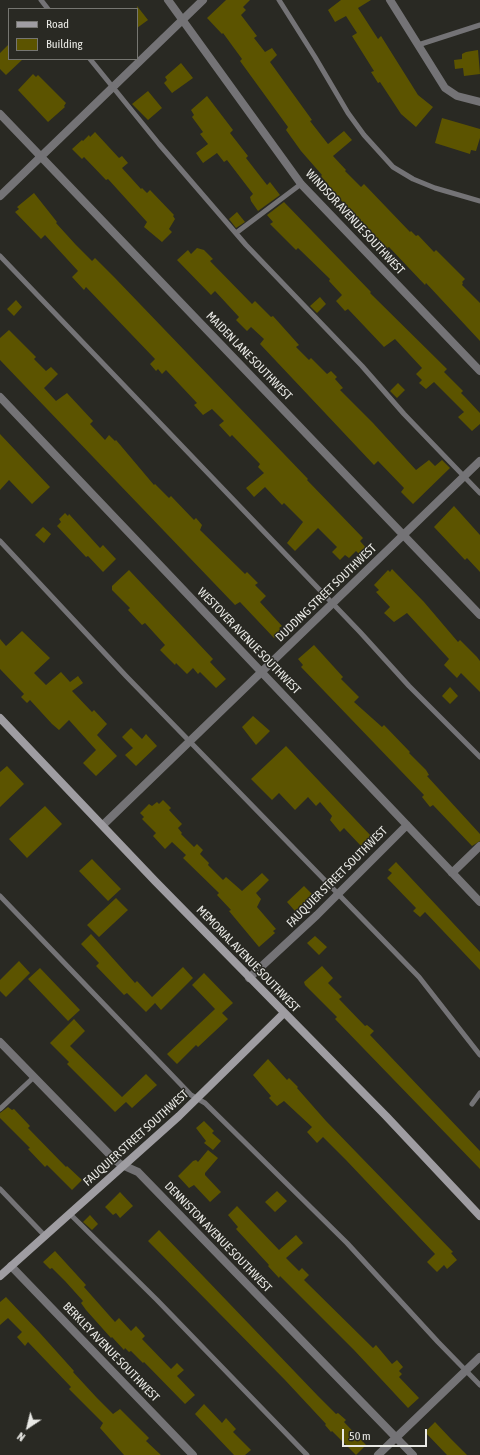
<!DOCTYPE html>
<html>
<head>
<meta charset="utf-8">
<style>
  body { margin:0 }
  #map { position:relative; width:480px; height:1455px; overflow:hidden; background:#292923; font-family:"Asap Condensed",sans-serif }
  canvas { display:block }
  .legend { position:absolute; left:8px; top:8px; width:130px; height:52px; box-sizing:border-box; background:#292923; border:1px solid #767671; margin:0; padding:5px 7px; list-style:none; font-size:12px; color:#e9e9e5 }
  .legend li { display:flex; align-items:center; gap:8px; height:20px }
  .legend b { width:20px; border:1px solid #767671 }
  .north { position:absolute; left:8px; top:1407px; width:40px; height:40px; -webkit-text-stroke:3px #292923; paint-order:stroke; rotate:215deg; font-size:11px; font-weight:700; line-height:16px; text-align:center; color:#e9e9e5 }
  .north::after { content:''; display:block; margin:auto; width:14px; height:18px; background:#e9e9e5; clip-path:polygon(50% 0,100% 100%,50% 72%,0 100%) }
  .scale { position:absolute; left:342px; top:1429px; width:85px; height:18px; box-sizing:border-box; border:2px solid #e9e9e5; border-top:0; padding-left:5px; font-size:12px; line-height:14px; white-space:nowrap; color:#e9e9e5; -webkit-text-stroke:3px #292923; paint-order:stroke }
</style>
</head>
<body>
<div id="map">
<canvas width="480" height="1455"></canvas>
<ul class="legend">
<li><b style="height:5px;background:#9f9da2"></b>Road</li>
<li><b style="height:11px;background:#5c5400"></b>Building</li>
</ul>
<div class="north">N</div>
<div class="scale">50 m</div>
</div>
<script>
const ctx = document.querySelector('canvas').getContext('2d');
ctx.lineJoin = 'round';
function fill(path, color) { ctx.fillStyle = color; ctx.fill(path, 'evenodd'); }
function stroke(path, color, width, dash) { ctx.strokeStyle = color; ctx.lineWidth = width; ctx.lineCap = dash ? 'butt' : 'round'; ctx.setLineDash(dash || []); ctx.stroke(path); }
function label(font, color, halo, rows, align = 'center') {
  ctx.font = font + ' "Asap Condensed",sans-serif'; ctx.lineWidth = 3; ctx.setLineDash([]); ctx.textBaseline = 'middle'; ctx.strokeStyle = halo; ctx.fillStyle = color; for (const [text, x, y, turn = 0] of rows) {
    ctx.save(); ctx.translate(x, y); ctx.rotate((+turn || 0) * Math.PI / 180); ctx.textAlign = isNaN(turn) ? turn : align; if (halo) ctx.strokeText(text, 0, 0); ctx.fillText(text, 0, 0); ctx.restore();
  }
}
fill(new Path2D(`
  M226,0H250L243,7L246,10L241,15L257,36L254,38L265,52L272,48L277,55L270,62L312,120L310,121L328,144L344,131L352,140L333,156L346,170L345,171L361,187L364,184L410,232L411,231L416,236L418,235L434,252L436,250L465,279L462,282L463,283L462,285L480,303V341L426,283L425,285L389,247L387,248L338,197L321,176L322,175L301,151L286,130L288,127L240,61L242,59L223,33L222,34L207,18Z
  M341,0H371L358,8L378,39L381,36L418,95L433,107L416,127L401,114L380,82L378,83L371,72L374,71L352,36L357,33L346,16L335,22L328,10Z
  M137,6L148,20L137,28Z
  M9,44V59H23L6,75L0,69V53Z
  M478,50L480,74L464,76L463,68L455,69L454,60L462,59V54L466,52Z
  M181,63L193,78L172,93L164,83L167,80L165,77Z
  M33,74L36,77L38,75L66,103L64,106L65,107L48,122L18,90Z
  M148,91L162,108L148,120L132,104Z
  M207,96L233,130L230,133L248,156L246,158L267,185L270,182L280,195L258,211L251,201L250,197L253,194L227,160L224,162L217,153L203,163L196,153L208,144L200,134L203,132L192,117L194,115L191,110Z
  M442,118L480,129V138L476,151L471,150L470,154L435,143Z
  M95,132L119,158L122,156L128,163L122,168L141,189L142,188L147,193L150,190L174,215L173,216L175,219L169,229L172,232L162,242L144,227L147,222L108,179L106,180L84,157L82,159L72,149L82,140L83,141L89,135L90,137Z
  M34,193L57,222L56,223L76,245L92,261L95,258L115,278L308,479L307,480L363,538L360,541L367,549L360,555L356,551L349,558L345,555L340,560L332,552L337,547L318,528L295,551L287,543L303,522L284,503L282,505L265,487L254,497L246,488L264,473L258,467L260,464L232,435L230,437L219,425L224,421L212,409L203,415L194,405L197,403L166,370L162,374L158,369L156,371L150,364L155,359L86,287L84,290L72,277L78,271L45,235L41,239L15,212L19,209L17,207Z
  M284,202L371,292L370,293L447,369L444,372L463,391L461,393L465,397L480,413V424L472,431L458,417L464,412L434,382L426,389L419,383L422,380L416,374L422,368L395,339L384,347L348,309L345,311L336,301L342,295L329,281L330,279L298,248L296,250L270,224L273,222L267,215Z
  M237,212L245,222L236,228L229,219Z
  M197,248L204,250L213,259L210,261L252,304L255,301L271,317L273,316L299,345L296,347L309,360L311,358L327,374L331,371L337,377L335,379L343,388L340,390L373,423L416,470L429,460L435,466L442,460L450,468L413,504L401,492L404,488L378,461L374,465L260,344L264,339L251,327L247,331L236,320L239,317L215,291L211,295L177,260L188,250L191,254Z
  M320,297L326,304L317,313L310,306Z
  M16,300L22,307L14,316L7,309Z
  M9,330L36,357L34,359L46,371L51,367L58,374L44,388L56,401L67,393L93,421L90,424L105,440L109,435L115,441L116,440L154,485L155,484L169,498L171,496L194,520L196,518L202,525L200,530L245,574L247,572L258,583L255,585L266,596L260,602L282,626L279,628L282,631L274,638L240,602L235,605L0,360V338Z
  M398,383L405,390L397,398L390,391Z
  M0,434L50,487L32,504L9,480L0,490Z
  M454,506L480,535V572L467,558L465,560L434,527Z
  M65,513L68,516L69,514L100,548L103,545L116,559L103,572L88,556L86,557L57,526L61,522L59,519Z
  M43,527L51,534L44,543L35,535Z
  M392,569L424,602L458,642L460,640L477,657L480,661V692L461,673L457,678L444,665L449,659L407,613L394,622L384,613L390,607L376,592L379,590L374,585L388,570L390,572Z
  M129,570L213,659L210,662L226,679L216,688L200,672L198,674L193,668L187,674L176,663L175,665L160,650L165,645L145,623L142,625L128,610L130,608L112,590V586Z
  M22,631L50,658L34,673L46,685L61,672L70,682L78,676L83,683L72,691L92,712L94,710L107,724L97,735L117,756L96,776L83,763L96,750L69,720L59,730L52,724L30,700L27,703L21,697L24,694L0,669V639L6,646Z
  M314,645L343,677L341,679L359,697L354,702L382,727L384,725L410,752L409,753L426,770L429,775L427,776L480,834V841L472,846L433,805L430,807L422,797L424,795L301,667L303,665L298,659Z
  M450,687L458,696L450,704L442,696Z
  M253,716L270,731L256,745L242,727Z
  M131,728L142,739L146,734L157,746L136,766L125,755L133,748L122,737Z
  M286,746L371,836L361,846L344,828L340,832L330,820L332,816L320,802L316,806L308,797L295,810L279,793L272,800L251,779Z
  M7,766L24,784L0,807V772Z
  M163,800L171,808L169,810L182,824L178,828L182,833L181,834L194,847L197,844L203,850L200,854L209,863L208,865L223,880L226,877L242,891L262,873L269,880L256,893L261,899L257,907L276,929L273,931L275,933L259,947L229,911L231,910L217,895L219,893L183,858L186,855L172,842L165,849L153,836L156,833L142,819L144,817L140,813L149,804L152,806L157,802L159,804Z
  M45,806L62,824L27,858L9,839Z
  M92,859L121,889L108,901L79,871Z
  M396,862L480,952V970L425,912L420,917L413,911L416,908L387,878L392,873L388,870Z
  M304,886L313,895L295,911L287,902Z
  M116,898L128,910L99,937L87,925Z
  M91,934L135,983L137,981L152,997L183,967L193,978L161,1010L155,1003L146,1012L127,993L124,995L96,966L99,963L81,944Z
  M315,936L327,947L319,955L307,943Z
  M19,961L30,973L6,997L0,991V980Z
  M322,966L333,978L328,983L342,997L339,999L365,1026L367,1025L374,1031L370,1035L480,1151V1169L335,1019L337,1017L305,985L304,982Z
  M40,968L80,1010L68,1021L28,979Z
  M204,973L233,1003L222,1013L228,1019L198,1047L196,1045L177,1064L167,1054L215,1009L192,985Z
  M74,1019L85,1031L70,1046L122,1097L146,1074L157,1085L132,1108L126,1102L115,1112L67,1064L69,1062L50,1043Z
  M268,1059L287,1080L289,1078L298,1087L297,1088L326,1121L453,1252L451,1253L457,1260L447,1269L444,1265L437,1272L427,1262L435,1254L346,1160L323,1137L317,1143L307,1132L312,1127L284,1101L277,1106L269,1098L271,1096L253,1075Z
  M8,1107L12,1110L14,1109L30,1126L28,1128L66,1167L67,1166L82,1180L72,1190L47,1165L45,1167L28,1149L30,1148L0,1118V1113Z
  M204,1121L214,1131L212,1133L221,1141L213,1150L204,1143L206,1141L196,1128Z
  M208,1150L218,1158L205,1173V1175L221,1192L210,1202L194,1185L189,1188L178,1176L193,1161L196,1160L198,1162Z
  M277,1191L287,1201L275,1212L265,1202Z
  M120,1192L133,1206L120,1218L116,1213L113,1215L105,1207Z
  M237,1206L279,1250L296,1235L303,1243L286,1258L299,1271L302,1268L309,1275L304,1280L373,1348L376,1345L392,1364L397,1360L403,1367L399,1371L402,1374L399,1377L419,1398L408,1408L354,1350L280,1276L279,1278L268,1266L269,1265L236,1229L238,1227L228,1215Z
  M90,1215L98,1224L92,1230L83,1222Z
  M159,1230L318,1396L336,1414L338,1413L346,1420L344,1422L366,1445L356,1455L332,1431L331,1432L325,1425L326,1424L285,1380L148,1241Z
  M55,1251L86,1285L84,1287L115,1322L119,1318L131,1331L136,1326L145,1336L142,1339L171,1369L177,1363L184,1370L177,1376L195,1395L185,1404L144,1362L143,1363L131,1351L129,1352L125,1348L124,1350L112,1337L111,1338L86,1310L81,1303L83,1301L65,1281L52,1268L50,1269L43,1262Z
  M6,1297L39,1332L74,1371L73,1372L97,1398L113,1414L120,1409L149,1438L146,1441L161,1455H124L100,1428L103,1423L69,1389L71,1387L28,1342L25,1346L17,1337L22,1332L8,1318L0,1325V1302Z
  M204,1404L222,1423L226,1418L236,1429L233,1432L251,1450L245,1455H234L195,1414Z
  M435,1422L451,1439L467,1455H447L425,1432Z`), '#5c5400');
stroke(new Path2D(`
  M41,0L48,9
  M279,0L315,57L348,113L364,135L393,167L413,179L435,188L480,201
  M418,45L480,25
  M90,59L159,144L246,245L362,366L404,414L480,493
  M236,233L301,184
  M0,256L360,632L409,686L480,757
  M0,541L126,676L419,977L480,1055
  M0,896L191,1095L205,1103L347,1243L438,1342L480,1385
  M472,1104L480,1093
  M0,1109L34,1077
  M0,1189L45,1236
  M70,1214L157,1300L307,1455`), '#747376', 5);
stroke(new Path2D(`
  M168,0L301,184L480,371
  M390,0L445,88L457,96L480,102
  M0,114L480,615
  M0,196L203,0
  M0,397L480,902
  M103,825L480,461
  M452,873L480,846
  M249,978L317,915L407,825
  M0,1042L112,1157L120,1164L138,1172L413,1455
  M11,1266L193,1455
  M378,1455L480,1357`), '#747376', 8);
stroke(new Path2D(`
  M0,718L155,881L386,1116L480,1216
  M0,1276L179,1116L284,1013`), '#9f9da2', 8);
label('12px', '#e9e9e5', '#292923', [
  ["WINDSOR AVENUE SOUTHWEST",355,222,47],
  ["MAIDEN LANE SOUTHWEST",249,356,46],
  ["DUDDING STREET SOUTHWEST",326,593,-44],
  ["WESTOVER AVENUE SOUTHWEST",249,641,46],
  ["FAUQUIER STREET SOUTHWEST",337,877,-45],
  ["MEMORIAL AVENUE SOUTHWEST",248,959,46],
  ["FAUQUIER STREET SOUTHWEST",136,1138,-42],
  ["DENNISTON AVENUE SOUTHWEST",218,1237,46],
  ["BERKLEY AVENUE SOUTHWEST",111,1352,46]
]);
</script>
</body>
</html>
